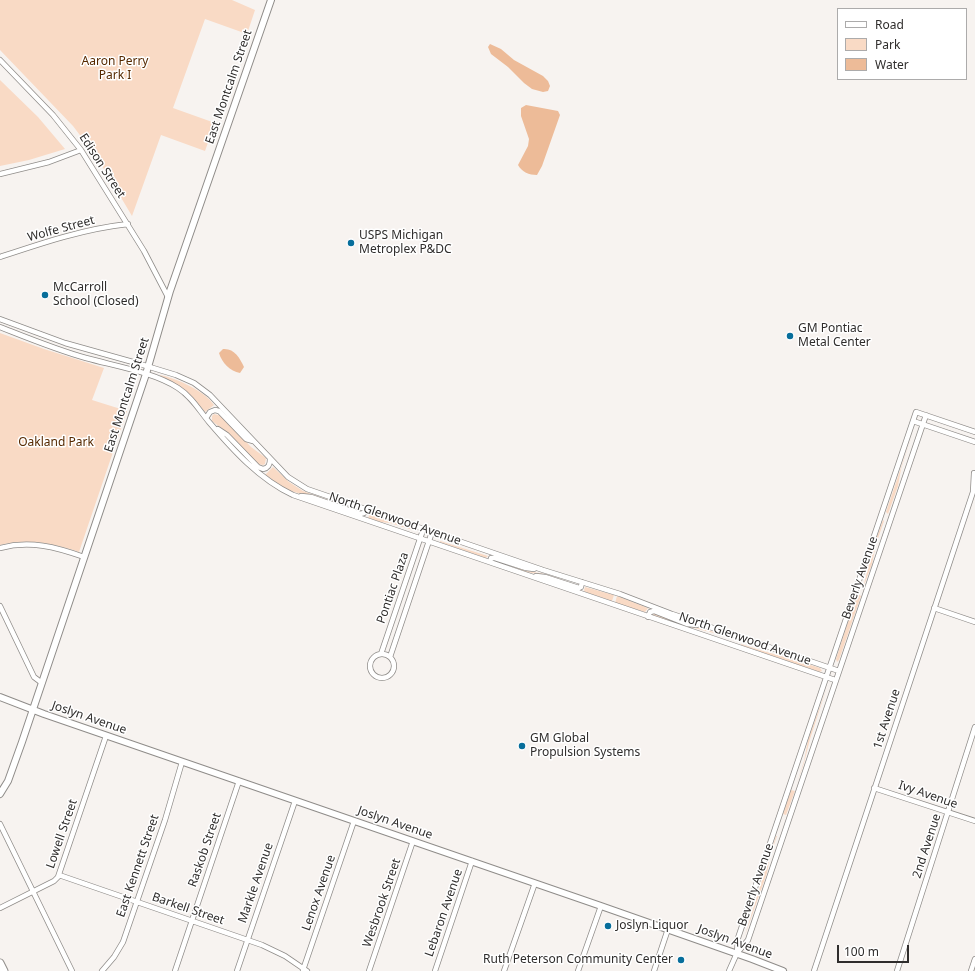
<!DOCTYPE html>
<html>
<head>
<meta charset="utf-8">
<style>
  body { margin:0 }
  #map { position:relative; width:975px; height:971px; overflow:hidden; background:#f7f3f0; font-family:"Noto Sans",sans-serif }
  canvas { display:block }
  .legend { position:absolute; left:837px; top:8px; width:130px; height:72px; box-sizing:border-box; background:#fff; border:1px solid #acabab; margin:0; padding:5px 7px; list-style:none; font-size:12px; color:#2f2d2c }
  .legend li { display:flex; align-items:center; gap:8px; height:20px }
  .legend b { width:20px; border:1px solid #acabab }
  .scale { position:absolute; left:837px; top:945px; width:72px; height:18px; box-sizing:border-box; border:2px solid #2f2d2c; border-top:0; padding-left:5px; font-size:12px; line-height:14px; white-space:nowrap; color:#2f2d2c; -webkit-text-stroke:3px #fff; paint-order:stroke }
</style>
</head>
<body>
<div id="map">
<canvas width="975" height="971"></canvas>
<ul class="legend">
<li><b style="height:5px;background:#fff"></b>Road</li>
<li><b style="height:11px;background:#f9dac5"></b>Park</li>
<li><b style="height:11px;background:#edbb98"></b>Water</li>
</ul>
<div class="scale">100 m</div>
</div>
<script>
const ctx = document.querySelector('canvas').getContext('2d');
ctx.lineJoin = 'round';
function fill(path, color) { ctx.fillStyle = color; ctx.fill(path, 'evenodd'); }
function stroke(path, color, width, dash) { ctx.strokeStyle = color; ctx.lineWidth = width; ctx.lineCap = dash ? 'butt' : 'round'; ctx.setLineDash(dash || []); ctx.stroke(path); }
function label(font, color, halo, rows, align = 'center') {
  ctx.font = font + ' "Noto Sans",sans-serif'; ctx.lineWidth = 3; ctx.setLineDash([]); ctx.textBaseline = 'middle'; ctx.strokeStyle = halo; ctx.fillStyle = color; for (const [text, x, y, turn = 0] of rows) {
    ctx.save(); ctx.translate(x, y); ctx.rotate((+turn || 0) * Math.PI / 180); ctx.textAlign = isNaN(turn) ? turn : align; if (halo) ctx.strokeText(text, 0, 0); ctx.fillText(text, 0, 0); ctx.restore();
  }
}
fill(new Path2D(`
  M0,0H232L255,10L247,34L205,19L173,108L215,123L205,151L161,135L132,216L98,159L73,126L0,50Z
  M0,80L38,117L65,149L29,160L0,166Z
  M0,333L44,349L104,368L92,400L127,411L79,552C53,543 28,538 0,545Z
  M160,375C176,378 205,391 214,405L205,412C192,395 180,384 160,376Z
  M214,414L222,416L251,447L266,458L265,464L263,465L258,464L225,431L212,421V416Z
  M912,435L901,469L898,486L888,514L886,512Z
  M273,467L289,482L303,491L361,512L288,490L265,475Z
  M370,514L413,529V530L390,523L380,522L368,518Z
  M883,520L884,521L876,544L872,564L863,588L874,545Z
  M440,541L488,556L486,558L440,542Z
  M494,560L527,571L545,574L577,585L544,575L526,572Z
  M585,587L614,595L612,601L585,592L584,590Z
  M857,594L861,596L839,660L837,662L836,659Z
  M617,596L648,608L645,612L615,603Z
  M654,613L687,626L705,629L722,635L682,625L653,615Z
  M741,644C767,653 794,659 820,668L822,671L819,672L741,645Z
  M827,687L810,739L804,763L797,783L804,761L808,740Z
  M791,790L795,791L786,815L783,814Z
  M776,836H777L770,856L767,873L744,938Z`), '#f9dac5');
fill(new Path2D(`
  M490,44L501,49L514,60L543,76L548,81L550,86L548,91L543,92L532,89L524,83L508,67L491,54L488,47Z
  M526,105L558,111L560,115L542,166L537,175C529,175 522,172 518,165L528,146L529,139L521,116V108Z
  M223,349C234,348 240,358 244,367L240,373C230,371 222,363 219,353Z`), '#edbb98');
const street = new Path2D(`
  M0,60L53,115L81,150L144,251L168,297
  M0,174L49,162L81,150
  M0,257C42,243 83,229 128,224
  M0,319L65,343L140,364L176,375L194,383L210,395L288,477L307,489L543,570L620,594L672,614L839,671
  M0,327C28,338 57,350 86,358C115,366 153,372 178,388C192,397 199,410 209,422C233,450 259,479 293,495L835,680
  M206,418L210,412L215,410L219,411L246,439L253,441
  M913,421L975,442
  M218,429L227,435L258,467L263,469C269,468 270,464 270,459
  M301,496L311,497L360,514L364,513L366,510
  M0,548C30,540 56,547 84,557
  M490,562L491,558H495L526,568L534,569
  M536,576L545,577L579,588L581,587L582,582
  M0,606L34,677L42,683
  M934,608L975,622
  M648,617L650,612L654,611L687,624L697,625
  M381,654L423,530
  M370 666a12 12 0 1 1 24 0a12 12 0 1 1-24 0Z
  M390,657L432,532
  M874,788L975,821
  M0,824L72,971
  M59,875L262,945L285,956L307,971
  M0,908L54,881L58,877L106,736
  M737,953L738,938L916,412L975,432
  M303,970L354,821
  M102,971L114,957L123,942L165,820L182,762
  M175,971L239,781
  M237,971L295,801
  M369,971L413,841
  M435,971L472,861
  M504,971L535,883
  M578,971L601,906
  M654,971L668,929
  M729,971L737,953L748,940L926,415
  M814,971L973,492L974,473
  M897,971L975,727
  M971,971L975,959`);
const secondary = new Path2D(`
  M0,697L44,714L601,906L752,959L783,971
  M0,794L8,781L22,742L146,374L170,291L271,0`);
const primary = new Path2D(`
  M0,963L4,971`);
stroke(street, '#8f8c89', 6);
stroke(secondary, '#8f8c89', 8);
stroke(primary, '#8f8c89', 9);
stroke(street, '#fff', 4.5);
stroke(secondary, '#fff', 6);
stroke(primary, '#fff', 7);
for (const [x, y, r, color] of [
  [351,243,4,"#076e9b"],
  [45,295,4,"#076e9b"],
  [790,336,4,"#076e9b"],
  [522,746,4,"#076e9b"],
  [608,926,4,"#076e9b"],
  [681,960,4,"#076e9b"]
]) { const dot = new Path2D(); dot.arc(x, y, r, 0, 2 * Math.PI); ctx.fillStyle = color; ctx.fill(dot); stroke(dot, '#fff', 1.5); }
label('12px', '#562900', '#fff', [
  ["Aaron Perry",115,62],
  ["Park I",115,76],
  ["Oakland Park",56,443]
]);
label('12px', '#2f2d2c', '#fff', [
  ["East Montcalm Street",229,87,-71],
  ["Edison Street",102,166,57],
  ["Wolfe Street",61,229,-15],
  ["East Montcalm Street",127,395,-72],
  ["North Glenwood Avenue",395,519,19],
  ["Beverly Avenue",860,578,-71],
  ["Pontiac Plaza",393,588,-71],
  ["North Glenwood Avenue",745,639,19],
  ["Joslyn Avenue",89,718,19],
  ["1st Avenue",887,719,-72],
  ["Ivy Avenue",928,795,19],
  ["Joslyn Avenue",395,823,19],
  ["Lowell Street",62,834,-71],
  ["2nd Avenue",927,846,-72],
  ["Raskob Street",205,850,-71],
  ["East Kennett Street",138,866,-71],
  ["Markle Avenue",256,883,-71],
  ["Beverly Avenue",756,885,-71],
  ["Lenox Avenue",319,893,-71],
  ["Wesbrook Street",382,903,-71],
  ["Barkell Street",188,909,19],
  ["Lebaron Avenue",444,913,-71],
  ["Joslyn Avenue",735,942,20]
]);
label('12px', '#2f2d2c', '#fff', [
  ["USPS Michigan",359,236],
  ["Metroplex P&DC",359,250],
  ["McCarroll",53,288],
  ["School (Closed)",53,302],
  ["GM Pontiac",798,329],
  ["Metal Center",798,343],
  ["GM Global",530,739],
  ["Propulsion Systems",530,753],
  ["Joslyn Liquor",616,926],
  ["Ruth Peterson Community Center",673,960,"right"]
], 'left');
</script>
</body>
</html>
